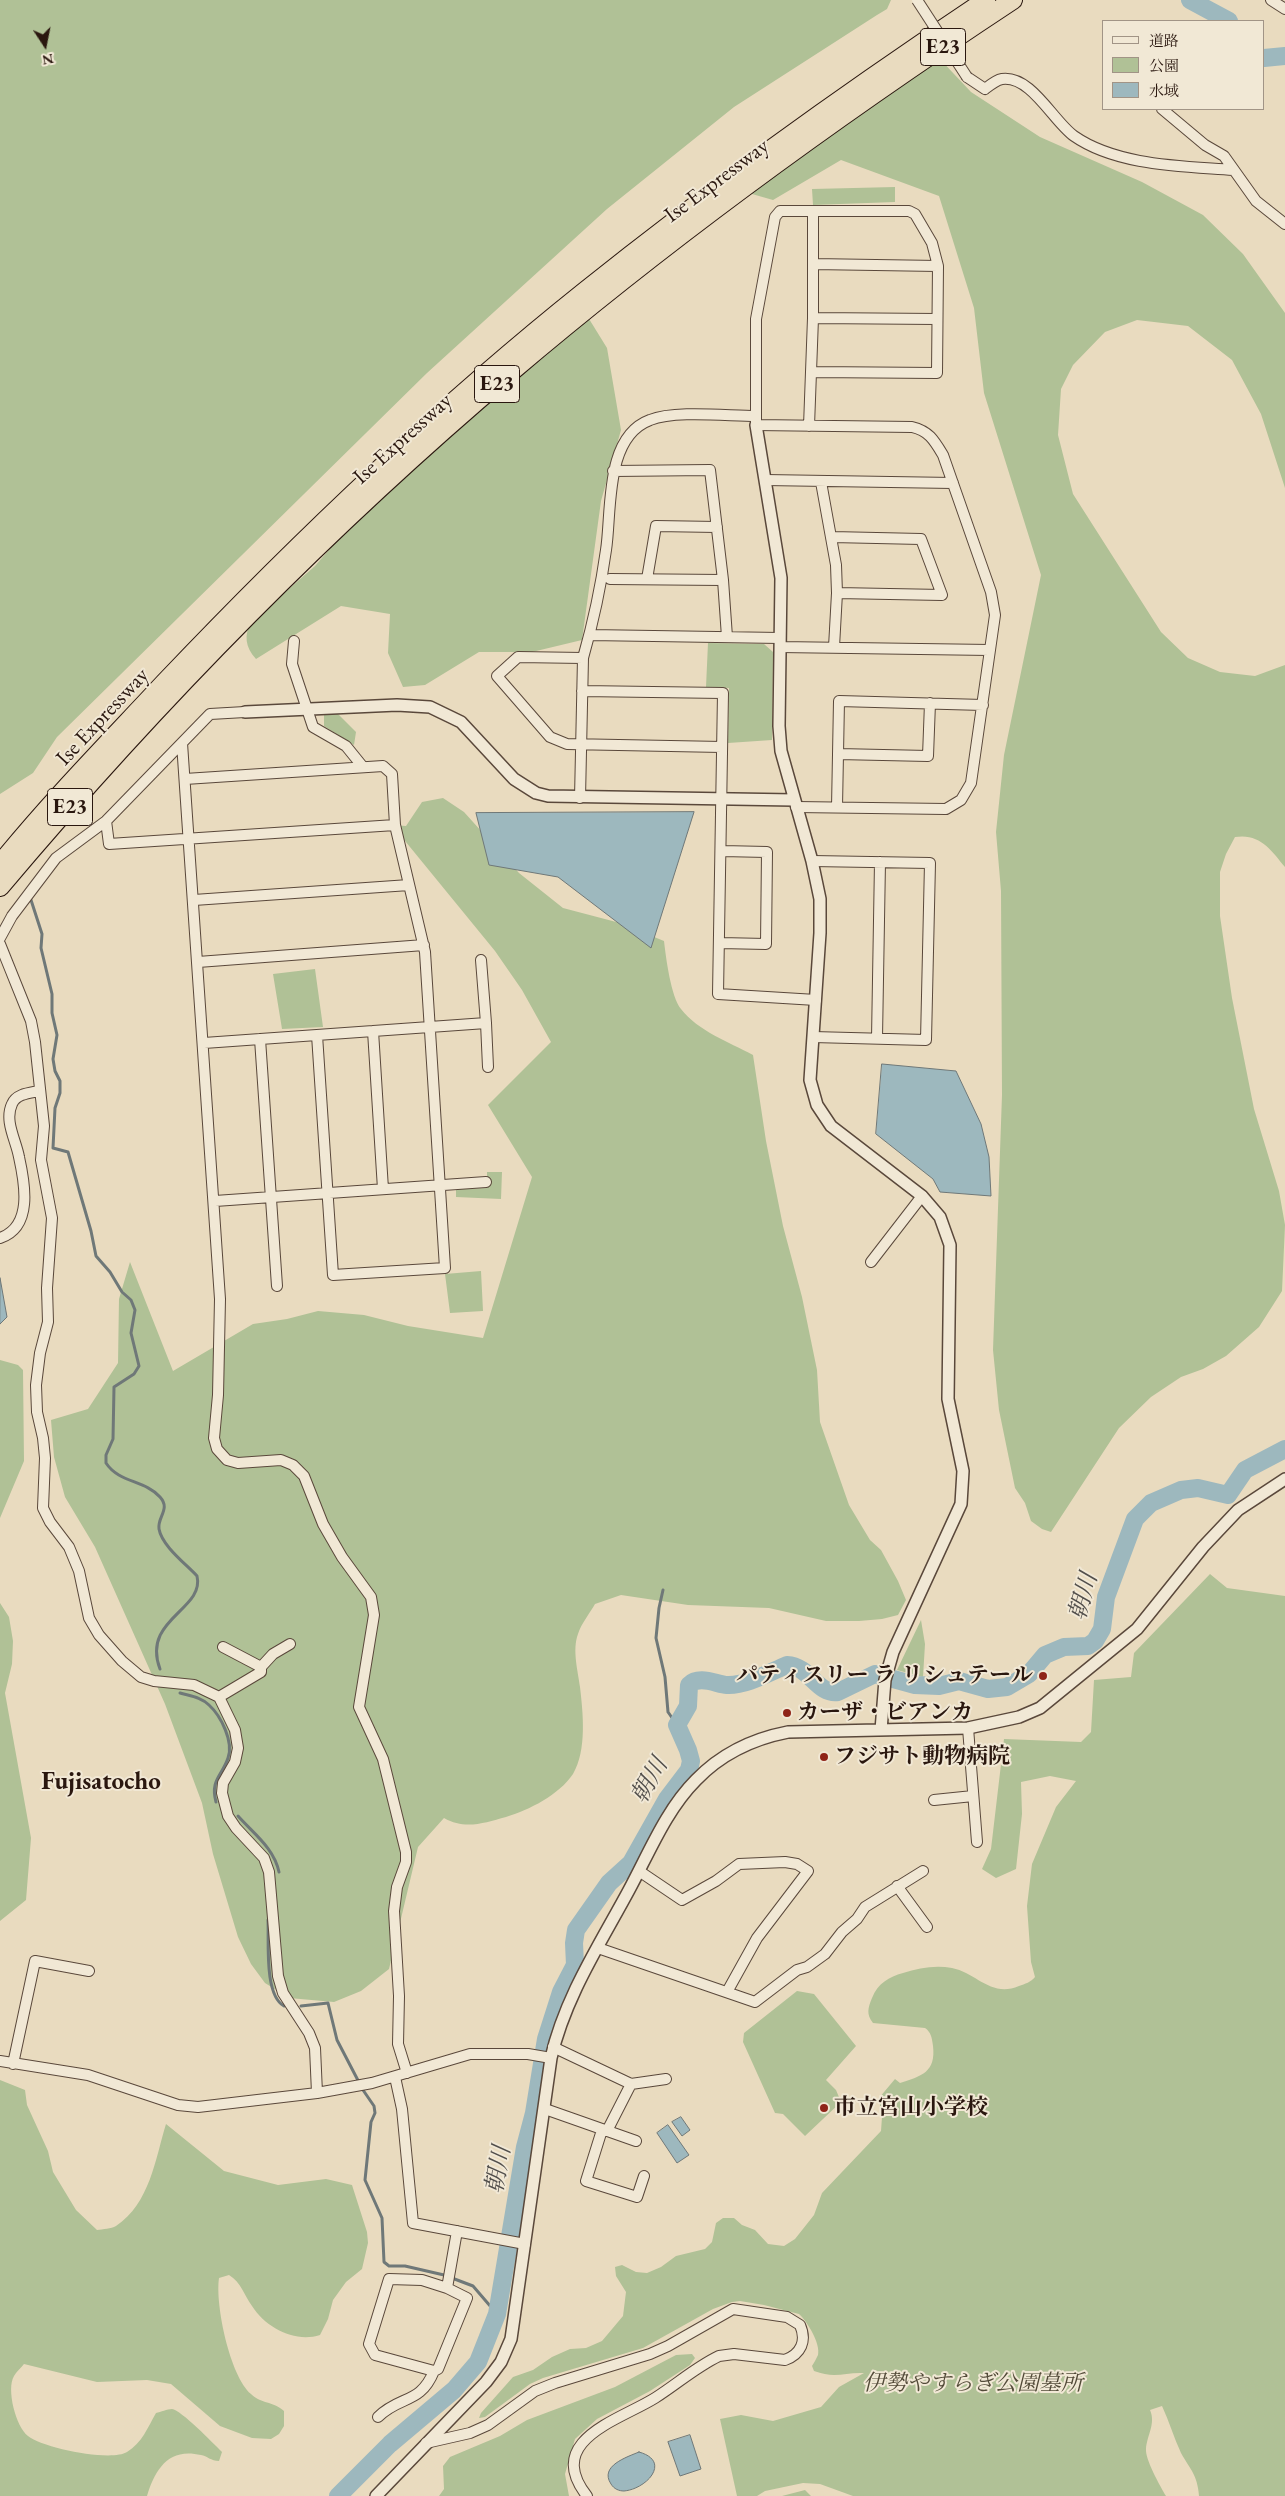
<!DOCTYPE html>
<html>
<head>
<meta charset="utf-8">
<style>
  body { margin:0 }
  #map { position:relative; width:1285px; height:2496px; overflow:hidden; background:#e9dbbf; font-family:"EB Garamond","Noto Serif JP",serif }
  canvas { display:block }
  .legend { position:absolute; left:1102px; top:20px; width:162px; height:90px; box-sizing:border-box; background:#f1e8d5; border:1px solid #a19486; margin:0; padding:6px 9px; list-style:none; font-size:15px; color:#2a170f }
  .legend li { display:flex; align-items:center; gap:10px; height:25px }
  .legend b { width:25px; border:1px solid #a19486 }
  .north { position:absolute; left:20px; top:20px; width:50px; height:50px; -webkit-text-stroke:4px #f1e8d5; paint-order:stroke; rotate:169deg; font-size:14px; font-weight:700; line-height:20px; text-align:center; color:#2a170f }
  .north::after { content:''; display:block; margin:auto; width:18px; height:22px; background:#2a170f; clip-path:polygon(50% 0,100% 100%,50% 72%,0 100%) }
</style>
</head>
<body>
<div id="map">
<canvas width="1285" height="2496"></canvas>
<ul class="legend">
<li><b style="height:6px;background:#f1e8d5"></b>道路</li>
<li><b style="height:14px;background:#b0c196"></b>公園</li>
<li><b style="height:14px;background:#9db8be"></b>水域</li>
</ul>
<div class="north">N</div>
</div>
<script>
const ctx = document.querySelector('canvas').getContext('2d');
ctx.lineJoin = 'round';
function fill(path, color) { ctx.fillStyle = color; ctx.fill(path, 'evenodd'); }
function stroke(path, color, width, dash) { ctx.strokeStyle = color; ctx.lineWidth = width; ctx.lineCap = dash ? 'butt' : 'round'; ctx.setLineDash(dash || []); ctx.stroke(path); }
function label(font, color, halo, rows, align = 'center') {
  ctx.font = font + ' "EB Garamond","Noto Serif JP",serif'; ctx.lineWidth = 4; ctx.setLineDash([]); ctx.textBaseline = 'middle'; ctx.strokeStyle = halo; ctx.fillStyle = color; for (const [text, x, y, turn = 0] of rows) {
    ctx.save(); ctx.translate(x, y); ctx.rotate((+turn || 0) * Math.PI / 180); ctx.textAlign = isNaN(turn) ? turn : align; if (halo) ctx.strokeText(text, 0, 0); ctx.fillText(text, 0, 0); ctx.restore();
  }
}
fill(new Path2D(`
  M0,0H891L887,9L877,15L734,107L607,209L427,373L57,737L33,773L0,794Z
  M937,56L971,92L1040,137L1142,182L1203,215L1243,254L1285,313V488L1261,414L1232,360L1188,326L1137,320L1105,332L1073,365L1061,389L1058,435L1073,494L1161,632L1188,658L1220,672L1255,676L1285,665V867C1271,850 1260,833 1235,837L1226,854L1220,872V916L1232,998L1254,1109L1279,1191L1285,1225L1282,1291L1259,1327L1226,1356L1203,1369L1181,1377L1151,1397L1119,1428L1051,1532L1042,1529L1031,1521L1025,1503L1015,1488L999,1410L993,1350L1002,1095L1001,891L996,832L1004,755L1041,575L984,393L974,308L939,196L841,160L773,200L724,186L722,174L864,82Z
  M895,187V202L813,205L812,189Z
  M586,314L607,348L621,430L601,501L582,640L532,652H479L425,685L403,687L388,653L390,614L341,606L256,659C245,647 244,635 251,622L315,566L353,522Z
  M708,643L764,644L773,652L772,740L728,743L729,688L706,687Z
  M337,713L356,732L354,745L324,726V714Z
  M443,798L464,812L519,873L563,908L620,923L664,941C666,958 671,997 681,1009C698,1031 729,1042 753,1055L766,1141L783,1226L802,1297L817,1370L820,1422L849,1505L870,1540L881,1550L898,1581L906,1600L898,1615L882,1619L859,1621H826L769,1608L688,1605L621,1595L595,1604C590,1613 581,1624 578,1634C572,1650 578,1671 580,1687C583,1713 587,1750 573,1774C559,1795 529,1810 506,1817C484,1823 465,1830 444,1818L418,1847L389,1969L361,1991L334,2002L289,1998L265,1983L251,1964L238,1937L213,1854L202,1803L165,1704L95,1547L65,1497L54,1457L51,1420L88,1409L118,1363L119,1299L130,1262L173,1371L253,1324L287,1319L318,1311L364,1315L408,1326L483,1338L532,1177L488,1105L551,1042L522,990L495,951L392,825L406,826L422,802Z
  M315,969L323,1027L282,1029L273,974Z
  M487,1172H502L501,1199L456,1197V1189L487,1188Z
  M481,1271L483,1311L450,1313L445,1274Z
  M0,1360L18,1365L23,1370L24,1461L0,1518Z
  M1210,1574L1227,1588L1285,1596V2496H1199C1197,2474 1191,2471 1181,2453C1174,2438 1169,2421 1162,2406L1150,2410C1156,2424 1147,2435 1146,2449C1145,2459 1160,2486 1166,2496H853L820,2484L803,2483L765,2491L757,2496H737L720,2419L741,2415L773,2421L821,2407L839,2387L864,2373C845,2372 835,2379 814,2371L812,2366C814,2363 816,2359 818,2355C821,2344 807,2321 799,2314L764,2305L740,2301L732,2302L713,2309L643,2348L543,2378L530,2384L485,2417L479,2418L481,2413L513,2377L533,2370L552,2357L570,2349L586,2348L602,2341L623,2316L626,2292L616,2276L615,2267L622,2265L636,2272L647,2273L661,2267L676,2256L705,2249L712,2242L716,2223L723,2218H734L742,2225L755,2230L768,2244L784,2246L795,2239L814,2215L822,2193L881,2131L882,2117L879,2098L895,2079L900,2083C922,2076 936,2072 933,2046C932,2038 931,2032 925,2028L873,2023C866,2014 868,2008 872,1998C878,1983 889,1977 903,1973C919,1968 935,1965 952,1968C977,1973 991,1998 1019,1986C1025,1984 1031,1982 1035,1977L1031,1962L1027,1906L1032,1864L1056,1807L1076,1781L1050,1776L1021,1782L1022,1814L1016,1869L996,1878L982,1869L991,1849L1004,1739L1081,1742L1091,1732L1094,1680L1131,1677L1134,1653Z
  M0,1603L9,1617L13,1641L12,1664L5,1693L31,1838L26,1900L0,1921Z
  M921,1620L925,1644L923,1677L897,1670Z
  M797,1991L814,1994L856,2046L826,2080L836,2090L841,2102L805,2136L783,2114L775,2113L743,2042L744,2033Z
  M0,2080L25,2090L27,2105L48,2151L53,2172L76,2210L97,2230C103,2229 111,2229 116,2226C150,2203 155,2160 166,2124L224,2171L278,2185L326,2179L352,2185L367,2232L368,2243L362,2269L346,2282L333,2300L328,2319L320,2335C295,2343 266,2328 252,2306C244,2295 241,2282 229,2275L219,2278C215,2305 230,2376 251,2394C263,2405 271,2400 284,2411V2426L279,2434L271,2439L252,2438L220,2426L171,2384L147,2380L97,2382L24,2364C21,2368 16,2372 14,2376C6,2389 16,2427 28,2436C43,2448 111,2462 127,2452C142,2443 148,2427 156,2413C161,2412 167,2409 172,2409C181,2410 213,2443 222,2452L219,2461C211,2461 207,2456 201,2455C168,2447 155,2470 147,2496H0Z
  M692,2354L695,2358L690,2365L650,2391L597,2419L575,2439L565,2474L569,2496H439L444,2489L443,2466L450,2457L500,2436L527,2420L615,2387L676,2355Z
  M805,2490L811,2496H782Z`), '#b0c196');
const water = new Path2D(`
  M694,812L651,948L558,877L489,865L476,813Z
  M882,1064L956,1071L981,1124L989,1157L991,1196L940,1192L933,1179L876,1134Z
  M0,1278L7,1317L0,1324Z
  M681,2117L690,2130L682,2136L672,2122Z
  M668,2125L689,2155L677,2163L657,2133Z
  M690,2435L701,2469L680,2476L668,2442Z
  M639,2452C672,2461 647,2489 624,2491C619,2491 614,2489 611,2484C599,2466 627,2457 639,2452Z`);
fill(water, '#9db8be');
stroke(water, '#6f7878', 1);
stroke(new Path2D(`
  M31,900L42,934L41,948L52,994V1013L57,1035L53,1059L55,1071L60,1081V1093L55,1108L53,1148L68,1152L91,1231L96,1256L110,1272L122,1292L131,1300L135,1310L131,1333L139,1366L134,1374L114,1387L113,1439L106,1455V1463C119,1483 145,1480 160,1497C171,1509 157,1517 159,1529C162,1546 186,1564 197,1576C205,1610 141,1619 160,1669
  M663,1590L659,1608L656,1638L665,1677L668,1712L677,1725
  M180,1693C190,1696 201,1697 209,1705C221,1716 234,1742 228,1758C222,1776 210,1780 216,1802
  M238,1816C254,1834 274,1848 279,1872
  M268,1920C269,1942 264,1995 284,2006
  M301,2006L328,2003L337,2040L363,2090L374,2106L375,2113L371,2122L365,2180L382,2218L384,2262L389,2266H405L444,2275L473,2286L497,2314`), '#6f7878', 3);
stroke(new Path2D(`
  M1190,0L1229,21
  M1264,58L1285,56
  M338,2496L390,2444L454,2390L478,2362L497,2314L525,2147L534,2113L546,2039L561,1992L575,1965L574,1943L576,1930L609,1883L631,1863L667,1799L689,1770L691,1761L688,1750L677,1725L688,1706L689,1685C699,1675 716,1684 727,1685C746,1686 770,1672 787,1665C810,1666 817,1695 838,1692L875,1674L915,1685L939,1686L959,1681L988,1689L1007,1687L1029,1674L1045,1655L1064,1647L1088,1646L1095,1641L1102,1629L1106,1597L1135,1519L1151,1503L1181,1490L1198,1488L1228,1495L1245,1470L1285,1449`), '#9db8be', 18);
const minor = new Path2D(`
  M1271,0L1285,9
  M967,77L985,89C990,85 996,80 1002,79C1031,75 1053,121 1074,136C1117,166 1183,166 1233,170
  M1162,109L1205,145L1224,156L1256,201L1285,224
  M813,264L938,266
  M813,318L937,319
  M809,426L813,318V211
  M613,471L710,470L723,580L727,637
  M765,480L953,483
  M821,482L836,565L837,593L834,647
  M832,537L921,539L942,595L837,593
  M610,579L723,580
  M647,579L656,526L717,527
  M590,635L780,638
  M294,641L292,664L313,727L346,746L363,767
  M780,647L990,650
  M582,691L723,693L718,994L816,1000
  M182,743L220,1299L218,1395L214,1438L217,1449L227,1460L238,1463L281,1460L293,1465L304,1476L323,1524L342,1557L371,1597L374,1615L359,1707L383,1759L406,1852V1862L397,1887L394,1911L399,1996L398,2044L407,2073
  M722,747L567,744L550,737L497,676L518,657L583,658C593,623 601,586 606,550C612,512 604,437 650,420C675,410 727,416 756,416
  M838,754L928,756L930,703
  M185,779L383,766L392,774L395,825L425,952L445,1268L333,1275L317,1035
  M580,798L583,658
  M796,807L946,809L961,800L971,783L995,615L991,592L943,455C934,440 929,431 912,427L756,425V319L775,217L780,211H909L915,214L932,243L938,266L937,373L812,372
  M837,807L839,701L983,705
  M106,821L109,844L395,825
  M812,861L930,863L926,1040L813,1037
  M194,900L409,885
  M0,938L12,916L56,858L106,821L210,714L245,712
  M720,943L766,944L767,852L722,851
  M0,944L31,1021L35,1042L44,1126L41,1160L52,1218L47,1288L48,1322L40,1353L36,1385L37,1412L43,1438L45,1458L43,1508L50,1522L69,1547L79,1571L89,1618L99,1635L122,1661L141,1677L154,1681L194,1685L219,1697L235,1730L238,1748L235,1762L223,1783L222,1793L228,1816L236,1828L264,1858L269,1872L278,1976L283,1993L309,2033L315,2048L317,2093
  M481,960L486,1023
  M198,962L424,945
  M373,1031L383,1189
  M877,1038L880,862
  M260,1039L277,1286
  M204,1043L486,1023L488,1067
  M215,1201L486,1182
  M0,1238C33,1227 25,1184 19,1157C16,1140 4,1121 12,1104C16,1094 29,1093 39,1091
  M871,1262L922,1196
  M223,1647L261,1667
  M219,1697L261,1672V1667L273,1654L290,1644
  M968,1728L977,1842
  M934,1800L973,1796
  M639,1871L682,1900L716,1881L739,1864L785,1862L797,1864L808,1871L757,1938L727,1992
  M897,1886L927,1927
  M598,1948L755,2002L797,1970L807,1967L825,1954L842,1932L857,1919L865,1907L923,1871
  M553,2047L631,2084L666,2079
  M0,2061L88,2075L178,2105L198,2107L317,2093L372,2083L470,2054H528L551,2058
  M13,2064L35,1961L89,1971
  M395,2077L402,2109L413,2223L525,2244
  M545,2109L636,2141
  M602,2130L586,2181L637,2197L644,2176
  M607,2131L631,2084
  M434,2371L438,2369L467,2298L447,2288
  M378,2417C400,2395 420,2405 434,2371L375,2355L369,2344L389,2279L422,2280L447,2288L457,2231
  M426,2443L470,2433L488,2425L535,2391L555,2383L650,2354L668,2346L733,2309L787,2317L800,2325C807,2341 801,2354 785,2360L734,2354L719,2356C696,2367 677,2384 655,2398C620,2420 543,2440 587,2496`);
const tertiary = new Path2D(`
  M756,425L781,578L779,726L781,751L812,861L820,899V933L810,1080L817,1105L831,1126L922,1196L940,1217L950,1245L948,1399L963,1471L961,1504L893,1652L885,1680L881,1730
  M245,712L397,705L430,707L461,722L514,779L536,793L548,796L794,800
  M376,2496L486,2382L501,2362L511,2339L551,2058C565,1997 600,1944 629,1890C649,1853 666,1810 696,1780C722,1753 752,1739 788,1732L968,1728L1019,1717L1040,1708L1137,1629L1203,1547L1238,1510L1285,1479`);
const motorway = new Path2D(`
  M0,864C51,801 109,742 164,683C296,544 436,410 585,291C714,188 849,91 986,0
  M0,887C156,702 327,528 511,372C670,237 840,114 1013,0`);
stroke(minor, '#5a483b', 12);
stroke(tertiary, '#5a483b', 14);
stroke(motorway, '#2a170f', 20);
stroke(minor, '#f1e8d5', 10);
stroke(tertiary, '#f1e8d5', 11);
stroke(motorway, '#e9dbbf', 18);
const minorBridge = new Path2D(`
  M917,0L967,77`);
stroke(minorBridge, '#5a483b', 12, []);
stroke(minorBridge, '#f1e8d5', 10);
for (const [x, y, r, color] of [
  [1043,1676,5,"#8f2418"],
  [787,1713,5,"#8f2418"],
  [824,1757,5,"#8f2418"],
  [824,2108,5,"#8f2418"]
]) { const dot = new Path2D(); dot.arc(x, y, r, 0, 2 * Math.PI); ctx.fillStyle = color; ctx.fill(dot); stroke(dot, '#f1e8d5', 2); }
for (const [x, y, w] of [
  [943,47,45],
  [497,384,45],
  [70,807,45]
]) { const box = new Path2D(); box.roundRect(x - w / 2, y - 18.5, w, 37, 4); ctx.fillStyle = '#f1e8d5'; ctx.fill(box); stroke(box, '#2a170f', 1); }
label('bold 21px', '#2a170f', null, [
  ["E23",943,47],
  ["E23",497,384],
  ["E23",70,807]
]);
label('22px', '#2a170f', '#f1e8d5', [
  ["Ise Expressway",717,181,-37],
  ["Ise Expressway",403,439,-42],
  ["Ise Expressway",103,717,-47]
]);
label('bold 22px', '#2a170f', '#f1e8d5', [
  ["パティスリー ラ リシュテール",1033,1676,"right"],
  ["カーザ・ビアンカ",797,1713],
  ["フジサト動物病院",834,1757],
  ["市立宮山小学校",834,2108]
], 'left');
label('italic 22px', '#524a38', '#f1e8d5', [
  ["伊勢やすらぎ公園墓所",973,2384]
]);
label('italic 24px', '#524f4c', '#f1e8d5', [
  ["朝川",1084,1597,-74],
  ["朝川",650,1781,-60],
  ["朝川",499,2170,-80]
]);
label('bold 25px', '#2a170f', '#f1e8d5', [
  ["Fujisatocho",101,1782]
]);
</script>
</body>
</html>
